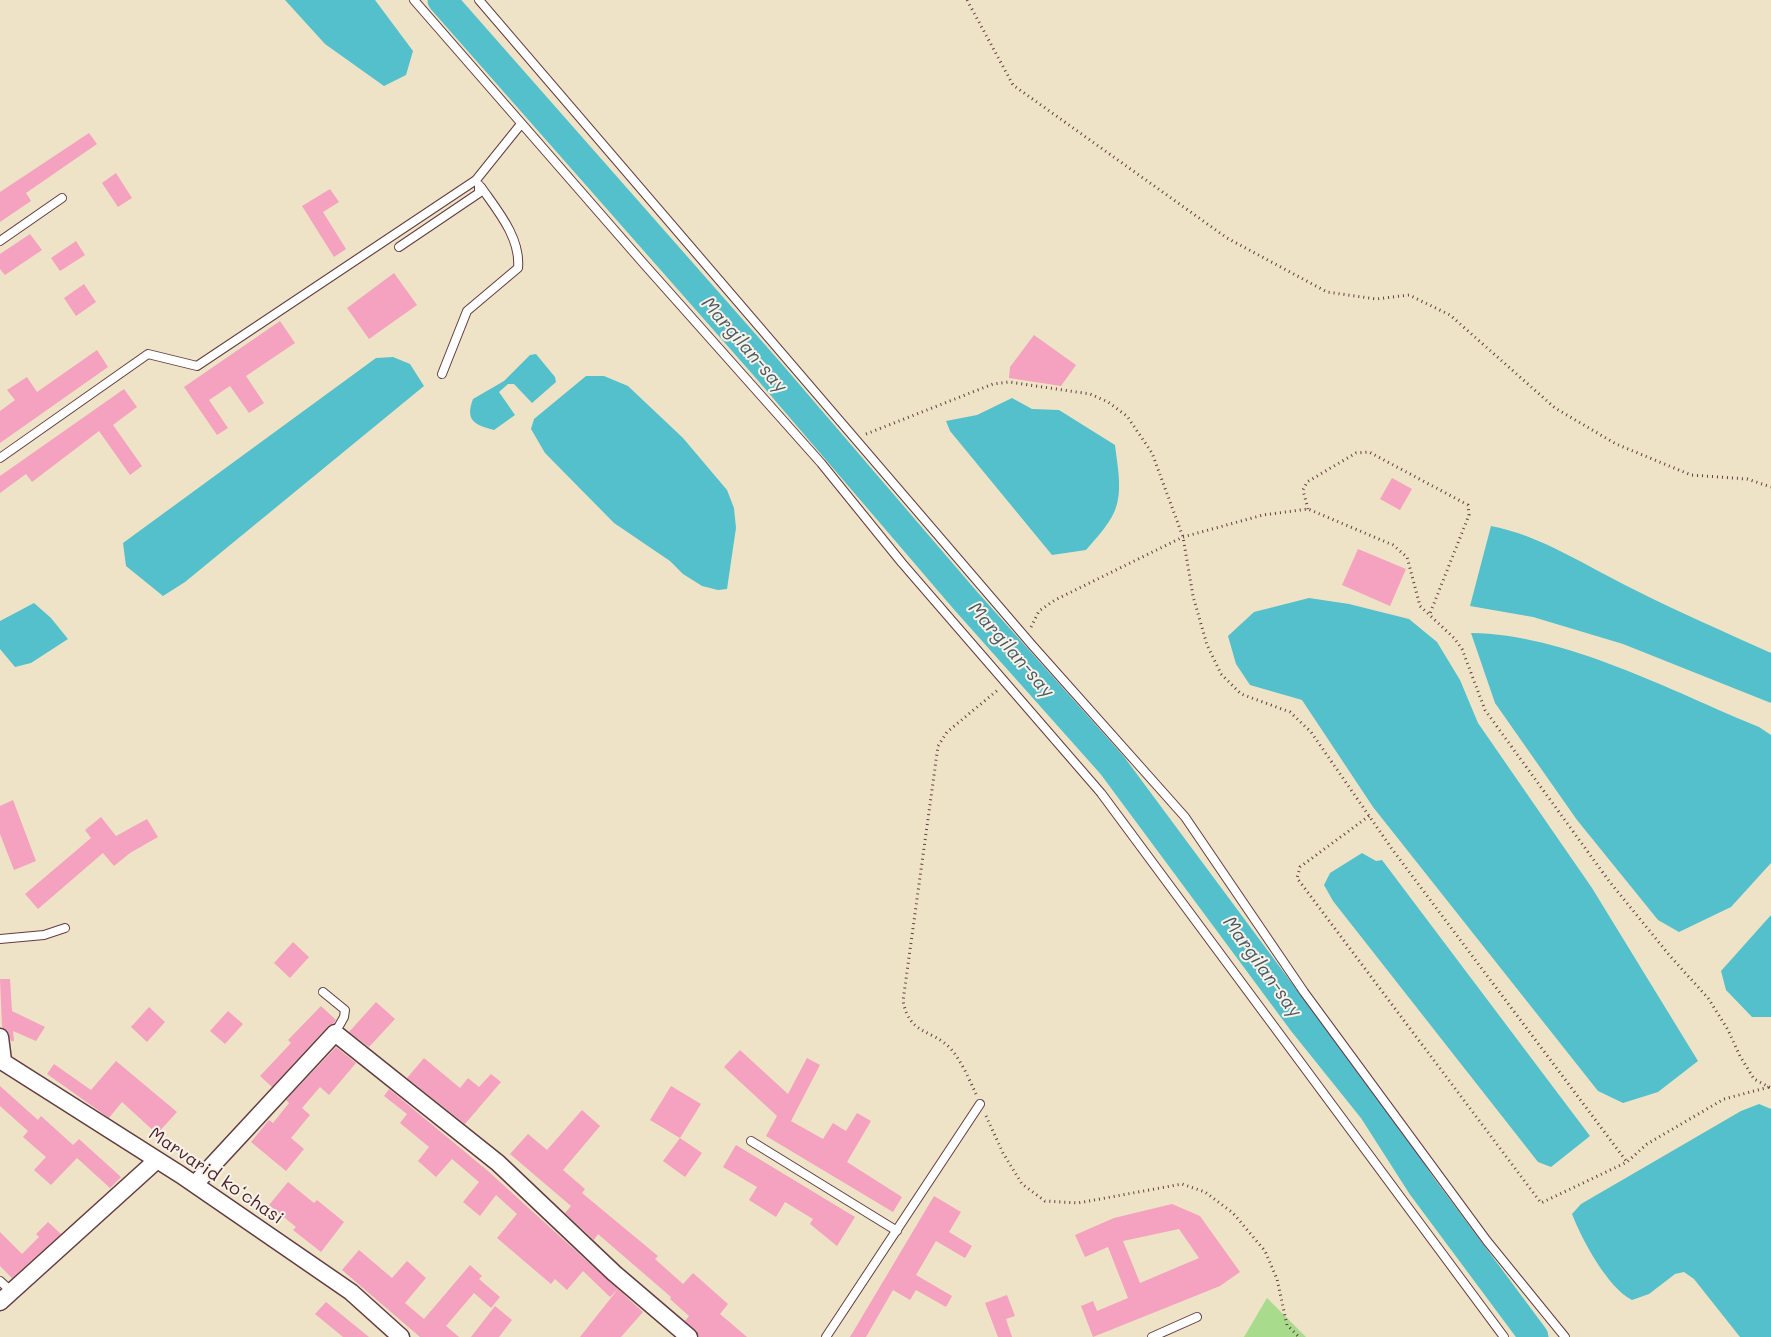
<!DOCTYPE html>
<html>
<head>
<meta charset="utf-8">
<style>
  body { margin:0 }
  canvas { display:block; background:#eee3c6 }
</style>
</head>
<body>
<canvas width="1771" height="1337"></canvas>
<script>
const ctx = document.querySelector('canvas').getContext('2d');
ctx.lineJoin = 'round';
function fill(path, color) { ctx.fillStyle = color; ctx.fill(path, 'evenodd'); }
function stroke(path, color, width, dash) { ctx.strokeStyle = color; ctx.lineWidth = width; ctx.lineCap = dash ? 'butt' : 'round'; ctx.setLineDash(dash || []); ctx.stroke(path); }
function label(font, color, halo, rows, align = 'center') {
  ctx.font = font + ' Mali,sans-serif'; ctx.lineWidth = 4; ctx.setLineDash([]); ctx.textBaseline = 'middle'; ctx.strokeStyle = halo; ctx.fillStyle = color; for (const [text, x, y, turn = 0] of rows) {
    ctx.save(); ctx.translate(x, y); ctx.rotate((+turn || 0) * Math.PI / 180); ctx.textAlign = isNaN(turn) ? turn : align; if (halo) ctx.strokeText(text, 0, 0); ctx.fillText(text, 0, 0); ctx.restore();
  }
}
fill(new Path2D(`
  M1267,1298L1306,1337H1244Z`), '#a8dc8c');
fill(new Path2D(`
  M285,0H375L413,51L406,75L384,86L325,44Z
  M536,354L555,377L556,382L532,403L514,384H508L499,392L515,415L494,430C474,425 465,420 473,399L504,381L530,355Z
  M393,357L410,364L424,386L185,582L163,596L126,566L123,543L376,358Z
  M586,376H604L628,386L683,438L727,490L734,508L736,528L727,589L718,590L702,586L683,574L670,561L614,523L545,453L531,429L534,419Z
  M1012,398L1032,409L1059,410L1115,445C1117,463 1122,486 1117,504C1113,521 1097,537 1086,550L1052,555L950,431L946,421L977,415Z
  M1491,526C1540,535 1588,567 1633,589C1678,612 1725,632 1771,653V703L1623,644L1533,617L1470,606Z
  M1309,598L1349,604L1409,619L1437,642L1460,680L1478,723L1592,888L1698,1061L1658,1092L1623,1103L1598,1091L1373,807L1302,700L1250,685L1236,664L1228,636L1254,612Z
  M34,603L51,618L68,639L31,663L15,667L0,649V621Z
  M1471,633C1566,634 1671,691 1759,727L1771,735V863L1731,907L1679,932L1658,920L1577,820L1495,703Z
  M1362,853L1376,861L1382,860L1590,1136L1551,1167L1538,1162L1333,901L1324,885L1330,873Z
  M1771,915V1017H1752L1726,990L1721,971Z
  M1759,1104L1771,1109V1337H1740L1694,1279L1684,1272L1675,1274L1649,1294L1632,1300C1608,1288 1582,1240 1572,1214L1581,1204L1741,1111Z`), '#53c0cc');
stroke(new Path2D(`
  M442,0L768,370L965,600L1112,765L1304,1024L1373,1110L1421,1185L1534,1337`), '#53c0cc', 29);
fill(new Path2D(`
  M89,133L97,144L26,193L31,201L0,222V192Z
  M116,173L132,198L118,207L102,183Z
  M330,189L339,202L323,212L346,249L334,257L302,206Z
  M30,234L42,250L5,275L0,269V254Z
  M76,241L85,255L60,271L51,258Z
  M394,273L417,305L369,339L347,308Z
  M84,284L96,302L76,316L64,298Z
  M280,321L295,343L246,376L264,403L249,413L230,386L209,400L228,428L217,435L184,387Z
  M1034,335L1076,365L1061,386L1009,378L1010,367Z
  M97,350L108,367L0,443V411L15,400L7,390L27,377L37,392Z
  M124,389L137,407L113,425L142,466L130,475L99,431L32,482L26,474L0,493V476Z
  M1392,478L1412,489L1400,510L1380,499Z
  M1358,549L1406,569L1390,606L1342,585Z
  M13,800L36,861L14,870L0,834V806Z
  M101,817L116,836L147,819L158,837L130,853L114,866L103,853L38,909L25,894L91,838L85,830Z
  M293,942L309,957L290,978L274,963Z
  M0,979H10L12,1011L45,1027L36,1041L13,1031L14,1041H11L8,1031L2,1027Z
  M376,1002L395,1019L369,1047L349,1032Z
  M321,1006L336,1020L334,1023L328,1026L272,1087L260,1076L291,1043L288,1040Z
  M149,1007L165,1022L147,1042L131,1027Z
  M228,1011L243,1024L225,1044L210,1031Z
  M336,1047L356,1063L329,1095L320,1087L302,1108L310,1115L291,1138L304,1149L286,1171L251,1142L269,1120L273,1123L289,1103L286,1100Z
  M740,1050L788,1094L807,1058L820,1065L791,1121L823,1139L833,1123L846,1131L857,1113L871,1121L847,1162L902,1197L893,1212L766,1136L777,1116L724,1067Z
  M424,1058L460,1088L468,1078L479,1087L491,1074L501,1082L465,1124L407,1078Z
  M116,1061L177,1112L157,1134L122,1102L109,1118L47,1074L54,1064L91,1090Z
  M0,1086L38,1120L41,1116L73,1145L79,1139L121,1177L110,1188L77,1158L51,1185L34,1170L46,1157L23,1137L28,1131L0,1106Z
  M671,1086L701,1104L680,1138L650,1120Z
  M389,1089L488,1171L643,1312L621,1337H580L618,1289L610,1297L583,1271L567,1290L555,1279L551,1284L497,1238L517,1214L496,1195L480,1216L463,1202L479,1182L452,1159L436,1177L418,1161L429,1147L400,1123L407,1114L384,1096Z
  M582,1110L600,1126L563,1170L585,1189L582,1193L658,1256L655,1259L683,1284L693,1273L728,1304L720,1314L747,1337H699L696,1330L685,1321L689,1316L670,1299L671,1297L598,1234L594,1240L565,1213L571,1206L510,1154L528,1134L547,1150Z
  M680,1138L702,1153L685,1177L663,1161Z
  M736,1145L855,1217L837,1246L810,1224L813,1219L785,1202L776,1217L749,1200L757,1187L723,1167Z
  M288,1182L314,1203L317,1200L344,1222L321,1252L293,1230L296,1227L269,1205Z
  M934,1196L961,1212L949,1232L972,1246L965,1258L936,1241L916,1275L952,1296L946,1307L916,1290L910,1300L893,1290L866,1337H850Z
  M1172,1204L1200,1216L1240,1272L1220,1286L1093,1337L1081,1306L1093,1301L1097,1311L1128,1298L1108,1247L1085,1257L1075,1235L1114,1218ZM1179,1229L1199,1258L1140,1283L1123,1241Z
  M48,1222L61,1234L12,1278L0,1266V1232L22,1254L39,1237L36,1234Z
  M359,1250L392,1278L407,1261L426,1278L405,1303L424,1319L470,1265L482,1276L479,1279L500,1297L491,1308L474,1293L446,1326L459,1337H420L342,1270Z
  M1007,1295L1015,1316L1006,1319L1012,1337H998L985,1303Z
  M326,1302L369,1337H343L315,1314Z
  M495,1306L512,1320L499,1337H471Z`), '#f4a2bf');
const lane = new Path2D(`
  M414,0L644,264L821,463L902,563L1101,793L1504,1337
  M479,0L1032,645L1185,817L1304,992L1487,1241L1565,1337
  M0,241L62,198
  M399,247L479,193V185
  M442,374L467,311L518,268C521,238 497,210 481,187
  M0,458L148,354L197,366L476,180L521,124
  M0,939L44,935L65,928
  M323,992L345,1010L344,1017L335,1033
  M751,1141L897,1231
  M0,1281L11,1291
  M826,1337L980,1104
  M1152,1337L1197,1317`);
const street = new Path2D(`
  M0,1037L3,1061
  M0,1060L181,1175L351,1292L401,1337
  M195,1184L335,1033L498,1163L614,1273L689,1337
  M0,1302L157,1160`);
stroke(lane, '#633c42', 10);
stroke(street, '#633c42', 19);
stroke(new Path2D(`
  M967,0L1013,85L1227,238L1327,292L1376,299L1409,295L1450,315L1555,408L1616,444L1691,475L1747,479L1771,487
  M866,434L993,384L1009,382L1090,394L1108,402L1127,416L1152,453L1183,537L1193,596L1207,645L1221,674L1241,694L1290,712L1311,732L1392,849L1627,1162
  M1308,509L1303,490L1307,482L1356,453L1369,452L1468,505L1469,515L1429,616
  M1031,627L1039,611L1055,600L1183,537L1263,515L1308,509L1393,545L1407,557L1420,606L1454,638L1462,649L1485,710L1609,881L1670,956L1708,998L1728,1030L1740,1056L1754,1079L1771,1088
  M1369,816L1300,867L1297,878L1541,1203L1627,1162L1647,1144L1724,1099L1769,1087
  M976,1094C969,1079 962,1062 951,1049C931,1028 910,1036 903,1001L938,746L947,732L999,689
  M986,1116L1003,1153L1022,1184L1045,1201L1078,1203L1182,1184L1205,1192L1233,1213L1265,1251L1277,1279L1287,1325L1299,1337`), '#633c42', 3, [1, 4]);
stroke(lane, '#fff', 8);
stroke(street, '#fff', 16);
label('18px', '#4a1f2b', '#f7f3e8', [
  ["Marvarid koʻchasi",216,1176,34]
]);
label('italic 19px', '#4d5763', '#f7f3e8', [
  ["Margilan-say",744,345,49],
  ["Margilan-say",1011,650,49],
  ["Margilan-say",1262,967,54]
]);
</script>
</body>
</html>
